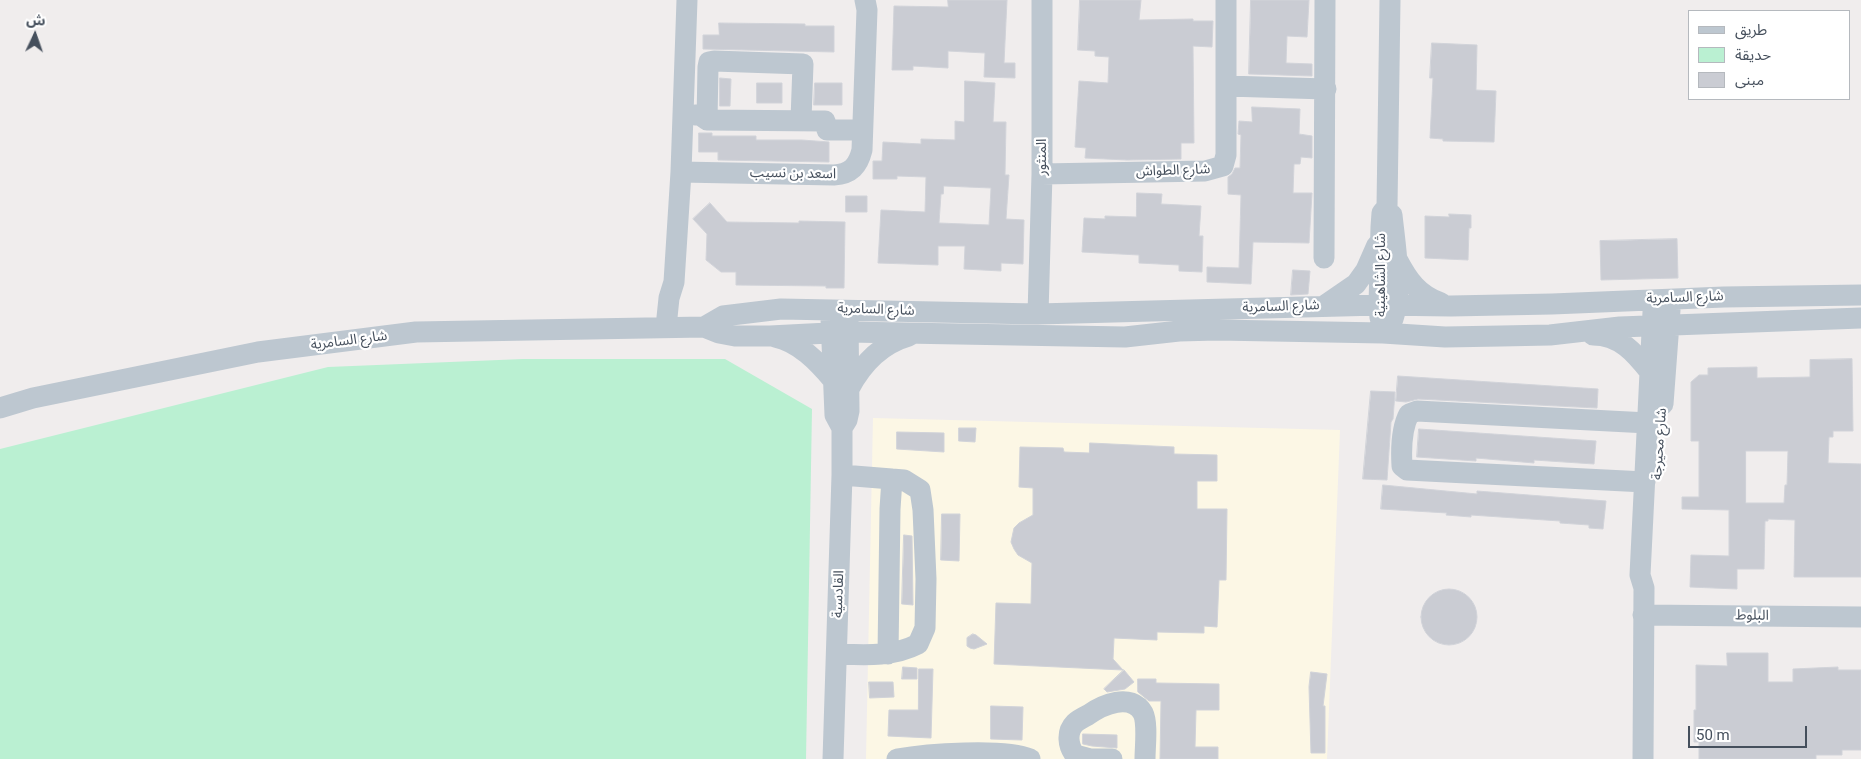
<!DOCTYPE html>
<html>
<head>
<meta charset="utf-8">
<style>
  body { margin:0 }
  #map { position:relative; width:1861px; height:759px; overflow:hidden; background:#f0eded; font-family:Roboto,"Noto Sans Arabic",sans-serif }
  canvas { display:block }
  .legend { position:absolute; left:1688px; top:10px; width:162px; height:90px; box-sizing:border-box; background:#fff; border:1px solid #b5b9be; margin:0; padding:6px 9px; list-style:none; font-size:15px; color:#454f5c }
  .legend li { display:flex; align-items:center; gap:10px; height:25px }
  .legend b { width:25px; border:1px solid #b5b9be }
  .north { position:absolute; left:10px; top:10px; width:50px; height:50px; -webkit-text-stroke:4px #fff; paint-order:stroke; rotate:3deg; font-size:14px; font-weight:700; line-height:20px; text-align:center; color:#454f5c }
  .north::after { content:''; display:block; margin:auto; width:18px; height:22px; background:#454f5c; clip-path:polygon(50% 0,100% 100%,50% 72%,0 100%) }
  .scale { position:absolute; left:1688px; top:726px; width:119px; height:22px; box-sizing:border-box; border:2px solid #454f5c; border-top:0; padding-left:6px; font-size:15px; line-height:18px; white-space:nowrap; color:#454f5c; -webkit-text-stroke:4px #fff; paint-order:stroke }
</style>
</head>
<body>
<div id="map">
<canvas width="1861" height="759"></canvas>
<ul class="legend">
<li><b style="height:6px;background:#bdc7d0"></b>طريق</li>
<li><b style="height:14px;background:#baf0d2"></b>حديقة</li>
<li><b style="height:14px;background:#caccd3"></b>مبنى</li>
</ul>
<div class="north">ش</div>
<div class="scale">50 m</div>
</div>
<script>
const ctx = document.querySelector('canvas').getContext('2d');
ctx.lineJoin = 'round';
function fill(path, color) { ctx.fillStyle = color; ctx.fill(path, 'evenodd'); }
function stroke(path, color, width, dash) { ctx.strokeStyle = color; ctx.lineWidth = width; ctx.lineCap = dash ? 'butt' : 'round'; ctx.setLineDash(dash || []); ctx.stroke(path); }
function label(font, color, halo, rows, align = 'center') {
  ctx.font = font + ' Roboto,"Noto Sans Arabic",sans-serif'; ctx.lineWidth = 4.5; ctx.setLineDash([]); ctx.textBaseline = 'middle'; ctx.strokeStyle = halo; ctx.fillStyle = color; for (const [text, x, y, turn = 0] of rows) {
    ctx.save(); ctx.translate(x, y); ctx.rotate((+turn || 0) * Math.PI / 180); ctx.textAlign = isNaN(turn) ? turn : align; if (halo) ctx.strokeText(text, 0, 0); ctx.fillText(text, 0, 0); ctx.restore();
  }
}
fill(new Path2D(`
  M873,418L1340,430L1327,759H866Z`), '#fcf7e5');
fill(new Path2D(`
  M523,359H725L812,409L806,759H0V449L328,367Z`), '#baf0d2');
const building = new Path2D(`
  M948,0H1007L1004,63H1015V78L984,77L985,53L948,51V68L913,66V70H892L894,6L948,7Z
  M1080,0H1141L1139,20L1193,19V21H1213L1212,47L1193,46L1194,143H1181V159L1127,160L1085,158L1086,148L1075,147L1079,81L1108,83L1109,57L1095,56V51L1078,50Z
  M1251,0H1309L1307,37L1287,36L1286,63L1312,64V76L1249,74Z
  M719,23L805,24V26H834V52L703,49V35H719Z
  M1432,43L1477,45L1476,90L1496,91L1494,142L1443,141V139L1430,138L1433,78H1430Z
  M720,78L731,79L730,106H720Z
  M965,81L995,83L993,122H1006L1005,175H1009L1006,219L1024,220L1023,264L1001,263V271L964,269L965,246H938V265L878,263L881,210L925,212L926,177L897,176V179H873V161H882L883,142L921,144V139L955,140V121L964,122ZM944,186L991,188L989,225L939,223L941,194H943Z
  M757,83H782V103H757Z
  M815,83H842V105H814Z
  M1252,107L1300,109L1299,134L1312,136V158L1301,157L1300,164H1294L1293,193H1312L1309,243L1253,242L1251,284L1207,282V267L1239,268L1241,195L1228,194V177L1232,174L1235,168H1240L1241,135L1238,134L1239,121L1252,122Z
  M699,133H712V136H756V140H802L829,142V162L718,160V152H699Z
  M1137,193L1162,194L1161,204L1201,206L1199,236H1203L1202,272L1179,271V265L1139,263V255L1082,252L1084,218L1105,219V216L1136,217Z
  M846,196H867V212H846Z
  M710,203L727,222L799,223V221L845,222L844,288H826V286L736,285V272H721L706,260L707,234L693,219Z
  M1449,214L1471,215V228H1469L1468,260L1425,258V216L1449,217Z
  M1677,239L1678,278L1601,280L1600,241Z
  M1293,270L1310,271L1308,294L1291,295Z
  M1852,359L1853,431H1833V437H1829L1828,463L1861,464V577H1794L1795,520L1768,519V521H1765L1764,569H1737V589L1690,587L1691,555L1729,556V510L1682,509V497H1699V441H1691V382L1699,375H1708V368L1757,367V378L1810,377V360ZM1746,451H1788L1787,485H1785L1784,503H1746Z
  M1398,376L1598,389L1597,408L1418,399L1406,402L1396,401Z
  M1371,391L1395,392L1393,419L1391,422L1387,480L1363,479Z
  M959,428H976L975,442L959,441Z
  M1419,429L1596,441L1594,464L1534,460V463L1476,458V461L1417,457Z
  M897,432L944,433V452L897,449Z
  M1090,443L1174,447V454L1217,455V481H1197V509H1227L1226,580H1219L1217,627L1204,626V633L1157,632V640L1114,638L1113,659L1123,670L994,664L996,603L1031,604L1032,563L1018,555L1014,549L1011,542L1014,528L1019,523L1033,515V488L1019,487L1020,447L1063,448L1064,452L1089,453Z
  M1383,485L1477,494V491L1606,501L1603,529L1589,528V525L1560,523V521L1471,515V517L1446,515L1447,513L1381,509Z
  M942,514H960L959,561L941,560Z
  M904,535L912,536L913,605L902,604Z
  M1421 617a28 28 0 1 1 56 0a28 28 0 1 1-56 0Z
  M973,634L976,635L987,644L974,649L970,648L967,646V638Z
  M1727,653H1768V682H1793V669L1838,667V670H1861V750H1842V755H1816V759H1699V742H1694V710H1696V665L1727,666Z
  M903,667L917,668V679H902Z
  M919,669H933L931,738L888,736L889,710H918Z
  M1124,670L1134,682L1125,689L1107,692L1104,689Z
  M1311,672L1327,674L1323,706H1325V753H1311L1309,687Z
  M1138,679H1156V683L1219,684V710H1196L1195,747H1218V759H1160L1161,701H1149L1138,692Z
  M869,682H893L894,697L870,698Z
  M991,706L1023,707L1022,740L991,739Z
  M1083,734L1117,735V748L1092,746L1083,744Z`);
fill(building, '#caccd3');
stroke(building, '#d1d3d9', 1);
stroke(new Path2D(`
  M1227,86L1326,89
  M695,115H700L707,120L825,121L827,130H862
  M707,120L708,67L709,62L714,61L803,64L801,120
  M681,172L834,175C851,174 858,166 862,150L867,10L865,0
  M1042,174L1205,171L1223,166L1226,155V0
  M1392,215C1395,244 1403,291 1393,319
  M1324,258L1325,0
  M1397,259C1408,280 1418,295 1441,303
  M1324,306L1356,284L1366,270L1377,245
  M1038,314L1042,174V0
  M1380,318L1379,305L1381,227L1382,213L1387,207L1390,0
  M831,319L835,415L842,428V475L833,759
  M666,327L669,298L674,282L681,172L687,0
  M704,327L723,316L781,309L1038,314L1379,305L1451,306L1552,304L1724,297L1861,295
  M1593,335C1620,335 1635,353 1650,372
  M775,337C799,342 818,362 833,380
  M849,389C862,364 881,344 909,336
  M1663,404L1670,310
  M0,408L33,398L258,352L416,332L704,327L719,333L735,336H770L848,332L1125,337L1179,331L1217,330L1383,333L1445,337L1501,336L1550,335L1620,327L1861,318
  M842,428L847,420L849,411L848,318
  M1645,482L1407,470L1402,466C1401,449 1401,429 1409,414L1417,411L1648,423
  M1643,615L1861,617
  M837,654C865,655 893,657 918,644L925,628L926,579L923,510L920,490L904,480L842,475
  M888,654L890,509L892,479
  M897,759C926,754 1004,748 1030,759
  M1112,759H1090L1075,755C1068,746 1066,732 1075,723C1078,720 1084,717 1088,715C1102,705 1131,692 1143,713C1148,723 1145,747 1145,759
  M1643,759L1644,588L1640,575L1653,312`), '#bdc7d0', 21);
label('14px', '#454f5c', '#fff', [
  ["المنثور",1042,157,-90],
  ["شارع الطواش",1173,171,-2],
  ["اسعد بن نسيب",793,174,1],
  ["شارع الشاهينية",1381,275,-90],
  ["شارع السامرية",1685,298,-2],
  ["شارع السامرية",1281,307,-2],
  ["شارع السامرية",876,310,2],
  ["شارع السامرية",349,341,-7],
  ["شارع محيرجة",1660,444,-86],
  ["القادسية",839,594,-88],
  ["البلوط",1752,616,1]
]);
</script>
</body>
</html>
